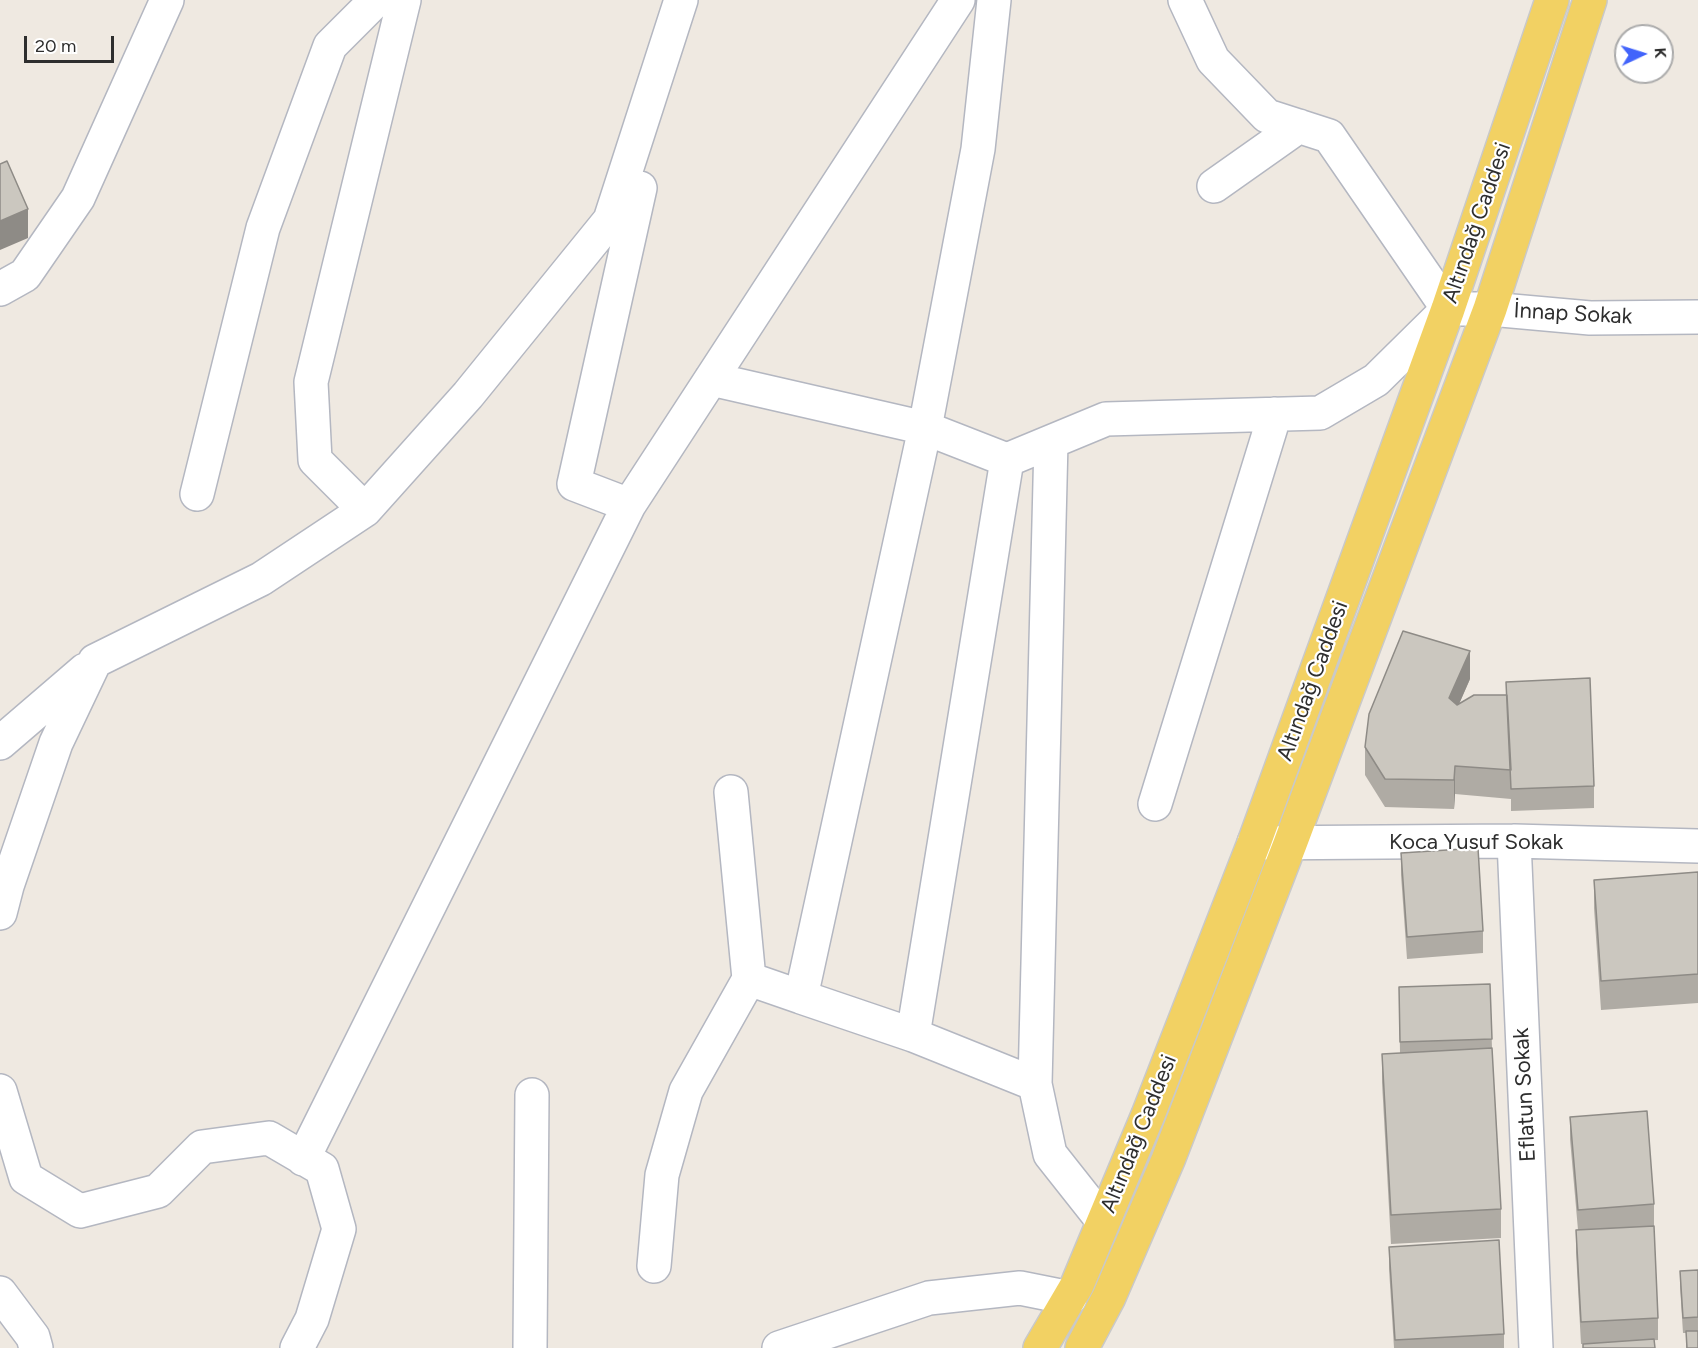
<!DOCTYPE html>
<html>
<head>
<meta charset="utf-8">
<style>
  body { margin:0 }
  #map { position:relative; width:1698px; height:1348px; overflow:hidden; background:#efe9e1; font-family:Figtree,sans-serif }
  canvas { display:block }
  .north { position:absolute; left:1614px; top:24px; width:60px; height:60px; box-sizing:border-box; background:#fff; border:2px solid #ababab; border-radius:50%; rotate:86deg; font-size:16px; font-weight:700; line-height:24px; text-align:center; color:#2e2e2e }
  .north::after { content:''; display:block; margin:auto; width:21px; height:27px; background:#4264fb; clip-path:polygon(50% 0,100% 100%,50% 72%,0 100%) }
  .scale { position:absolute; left:24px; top:36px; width:90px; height:27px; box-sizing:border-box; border:3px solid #2e2e2e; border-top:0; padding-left:8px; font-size:18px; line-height:21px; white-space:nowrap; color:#2e2e2e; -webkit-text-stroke:4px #fff; paint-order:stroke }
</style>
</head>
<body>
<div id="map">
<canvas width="1698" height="1348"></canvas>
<div class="north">K</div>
<div class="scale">20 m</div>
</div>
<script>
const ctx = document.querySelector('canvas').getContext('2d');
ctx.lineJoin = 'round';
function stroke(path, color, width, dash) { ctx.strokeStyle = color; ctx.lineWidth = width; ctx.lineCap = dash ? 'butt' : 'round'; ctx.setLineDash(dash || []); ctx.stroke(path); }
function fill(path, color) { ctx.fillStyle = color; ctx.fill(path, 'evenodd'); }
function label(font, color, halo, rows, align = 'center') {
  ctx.font = font + ' Figtree,sans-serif'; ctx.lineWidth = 4.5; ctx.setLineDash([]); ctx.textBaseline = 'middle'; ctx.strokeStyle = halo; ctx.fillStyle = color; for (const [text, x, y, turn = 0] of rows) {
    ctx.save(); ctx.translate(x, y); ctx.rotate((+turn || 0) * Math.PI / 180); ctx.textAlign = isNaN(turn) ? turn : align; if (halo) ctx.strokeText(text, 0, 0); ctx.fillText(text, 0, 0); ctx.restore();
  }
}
const minor = new Path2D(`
  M1185,0L1213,60L1267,116L1329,136L1448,309
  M1214,186L1299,126
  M0,289L25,275L78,198L167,0
  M1462,309H1490L1590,318L1698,317
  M711,379L925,428L978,149L994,0
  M1051,442L1035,1084L1050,1154L1103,1221
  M1007,460L913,1035L1035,1084
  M197,494L263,228L330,46L376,0
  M629,505L574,484L640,188
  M365,510L315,460L311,382L404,0
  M0,743L85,670
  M731,792L749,979L801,997
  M1155,804L1275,414
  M1514,841L1536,1348
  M1254,843L1514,841L1698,846
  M0,913L7,886L56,743L95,661L261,579L365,510L468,395L610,220L681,0
  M913,1035L801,997L925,428L1007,460L1106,419L1320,413L1376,380L1448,309
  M0,1091L26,1178L80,1211L158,1191L202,1147L269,1138L322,1169L339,1229L312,1319L297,1348
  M303,1159L629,505L958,0
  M654,1266L662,1175L686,1091L749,979
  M0,1293L33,1337L36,1348
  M530,1348L532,1095
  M779,1348L929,1298L1020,1288L1070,1298`);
const major = new Path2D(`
  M1040,1348L1077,1285L1148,1115L1254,843L1448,309L1552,0
  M1082,1348L1109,1297L1168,1160L1290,844L1490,309L1590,0`);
stroke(minor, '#b4b7c1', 36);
stroke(major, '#c9c9c9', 36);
stroke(minor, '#fff', 33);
stroke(major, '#f2d163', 33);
fill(new Path2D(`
  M1470,679L1459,704L1506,695V682L1594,786V808L1511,811V799L1455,794L1454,809L1385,807L1365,775V747Z
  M1401,853L1483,931V953L1407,959L1401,875Z
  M1698,872V1003L1601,1010L1594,908V880Z
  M1490,984L1492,1048L1501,1209V1238L1391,1244L1382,1083V1054H1400L1399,987Z
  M1570,1117L1654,1204V1226L1658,1318V1340L1581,1344L1576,1252V1230H1578L1570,1139Z
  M1389,1247L1504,1334V1348H1394L1389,1269Z
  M1698,1270V1348H1686V1333H1683L1680,1286V1271Z`), '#afaba4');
fill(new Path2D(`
  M28,209V238L0,250V221Z
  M1470,651V679L1449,727V698Z
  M1455,766V794L1454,809V780Z`), '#8e8b86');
const building = new Path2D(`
  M7,161L28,209L0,221V164Z
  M1403,631L1470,651L1449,698L1457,705L1474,695H1507L1511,770L1455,766L1454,780L1385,779L1365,747L1369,714Z
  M1590,678L1594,786L1511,789L1506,682Z
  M1478,848L1483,931L1407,937L1401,853Z
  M1698,872V974L1601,981L1594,880Z
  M1490,984L1492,1039L1400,1042L1399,987Z
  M1492,1048L1501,1209L1391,1215L1382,1054Z
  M1647,1111L1654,1204L1578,1210L1570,1117Z
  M1654,1226L1658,1318L1581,1322L1576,1230Z
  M1499,1240L1504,1334L1395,1340L1389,1247Z
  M1698,1270V1317L1683,1318L1680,1271Z
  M1686,1331H1698V1348H1687Z
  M1654,1339L1655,1348H1583V1344Z`);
fill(building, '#cbc7bf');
stroke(building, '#8e8b86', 1.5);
label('22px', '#2e2e2e', '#fff', [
  ["Altındağ Caddesi",1477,223,-71],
  ["İnnap Sokak",1573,314,3],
  ["Altındağ Caddesi",1313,681,-70],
  ["Koca Yusuf Sokak",1476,843],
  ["Eflatun Sokak",1525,1095,-93],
  ["Altındağ Caddesi",1139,1134,-68]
]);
</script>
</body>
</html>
